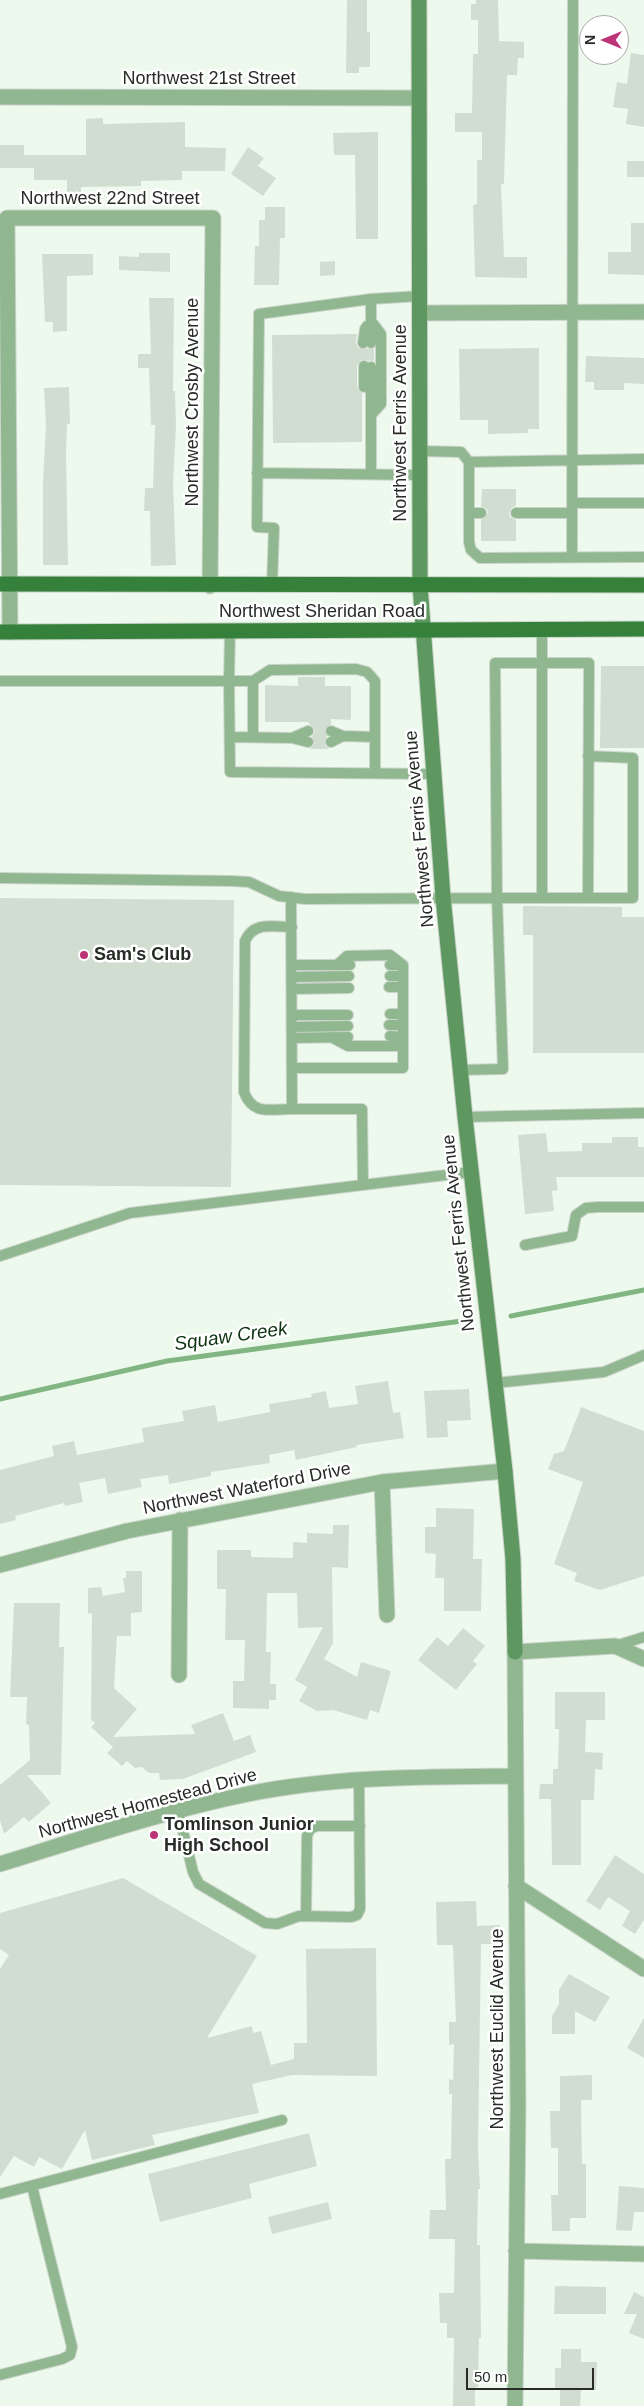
<!DOCTYPE html>
<html>
<head>
<meta charset="utf-8">
<style>
  body { margin:0 }
  #map { position:relative; width:644px; height:2406px; overflow:hidden; background:#eef9ee; font-family:Arial,sans-serif }
  canvas { display:block }
  .north { position:absolute; left:579px; top:15px; width:50px; height:50px; box-sizing:border-box; background:#fff; border:1px solid #a9aba9; border-radius:50%; rotate:270deg; font-size:14px; font-weight:700; line-height:20px; text-align:center; color:#272c27 }
  .north::after { content:''; display:block; margin:auto; width:18px; height:22px; background:#bb3476; clip-path:polygon(50% 0,100% 100%,50% 72%,0 100%) }
  .scale { position:absolute; left:466px; top:2368px; width:128px; height:22px; box-sizing:border-box; border:2px solid #272c27; border-top:0; padding-left:6px; font-size:15px; line-height:18px; white-space:nowrap; color:#272c27; -webkit-text-stroke:4px #fff; paint-order:stroke }
</style>
</head>
<body>
<div id="map">
<canvas width="644" height="2406"></canvas>
<div class="north">N</div>
<div class="scale">50 m</div>
</div>
<script>
const ctx = document.querySelector('canvas').getContext('2d');
ctx.lineJoin = 'round';
function stroke(path, color, width, dash) { ctx.strokeStyle = color; ctx.lineWidth = width; ctx.lineCap = dash ? 'butt' : 'round'; ctx.setLineDash(dash || []); ctx.stroke(path); }
function fill(path, color) { ctx.fillStyle = color; ctx.fill(path, 'evenodd'); }
function label(font, color, halo, rows, align = 'center') {
  ctx.font = font + ' Arial,sans-serif'; ctx.lineWidth = 5; ctx.setLineDash([]); ctx.textBaseline = 'middle'; ctx.strokeStyle = halo; ctx.fillStyle = color; for (const [text, x, y, turn = 0] of rows) {
    ctx.save(); ctx.translate(x, y); ctx.rotate((+turn || 0) * Math.PI / 180); ctx.textAlign = isNaN(turn) ? turn : align; if (halo) ctx.strokeText(text, 0, 0); ctx.fillText(text, 0, 0); ctx.restore();
  }
}
stroke(new Path2D(`
  M511,1316L644,1290
  M0,1399L167,1361L469,1320`), '#81b582', 5);
fill(new Path2D(`
  M347,0H367V32H370V67H359V73H346Z
  M476,0H498L499,41L524,42V58H518L517,75H507L504,184H501L504,257H527V278L475,277L473,205L477,204V160H482V132H455V113H472L473,54H478V20H471V4H476Z
  M631,53L644,55V127L626,124L628,109L613,107L617,82L627,84Z
  M103,118V124L185,122V147L226,148L225,171H182V180L141,181V186L81,187V202H67V180H34V168H0V145H24V155H86V119Z
  M378,132V239H356L355,155H334L333,133Z
  M248,147L264,158L258,166L276,178L263,196L231,174Z
  M627,161H644V177H627Z
  M265,207H285V238H280L279,285H254L255,246H259V220H265Z
  M631,223H644V275L608,274V252H631Z
  M139,253H170V272L119,270V256L139,257Z
  M42,254H93V275L67,276V331L53,332V322H45Z
  M335,261V275L320,276V262Z
  M149,298H174L173,391H175L176,425L173,484L176,565L151,566L150,511H144L145,488H153L155,425H151L149,368H138V354H151Z
  M357,334L356,343L358,348L374,349V361L361,360L357,366V387L362,393V442L273,443L272,335Z
  M539,348V429H528V433L488,434V420H460L459,349Z
  M586,356L644,358V384L624,383V390H594V382H585Z
  M69,387L70,424H67L66,454L68,565H43V482L46,425L44,388Z
  M482,489H516V506L512,507L509,513L510,517L516,520V541H481V520L488,513L487,509L481,506Z
  M601,666H644V748H600Z
  M298,677H325V686H351V720L331,719V724L325,729L327,736L325,745L329,749H310L314,744L312,736L315,731L308,722H265V685L298,686Z
  M0,898L234,900L231,1187L0,1185Z
  M523,906L622,907V917H644V1053H533V935H523Z
  M546,1133L548,1152L582,1151V1143H612V1137H638V1147H644V1177H556L558,1190L552,1191L554,1211L525,1214L518,1135Z
  M388,1381L393,1413L400,1412L404,1438L356,1445L357,1447L296,1460L294,1450L269,1455L270,1463L211,1472V1476L169,1484L168,1475L140,1479L142,1487L108,1494L105,1478L79,1483L83,1502L65,1506L64,1503L15,1516L16,1520L0,1524V1470L54,1456L52,1446L74,1441L77,1455L144,1442L142,1428L184,1421L182,1411L215,1405L218,1422L270,1412L269,1404L312,1397L311,1394L326,1391L329,1408L358,1404L355,1386Z
  M469,1389L471,1420L447,1421L448,1437L427,1438L424,1391Z
  M581,1407L644,1431V1576L600,1590L574,1581L577,1573L554,1564L583,1482L548,1469L554,1454L564,1451Z
  M436,1508L474,1509L473,1559H482L481,1611H444V1578H435L436,1554L425,1553V1527H436Z
  M333,1525H349L348,1568L332,1567L333,1643L324,1659L357,1677L361,1662L391,1671L379,1713L370,1710L367,1720L333,1710L317,1711L299,1701L307,1687L295,1680L323,1627L298,1628L297,1593H267L266,1652H271L270,1684H276V1700H269V1709L233,1708V1681H244L245,1640H225L226,1589H217V1550H251V1557L293,1558V1542L307,1543V1533L333,1534Z
  M126,1571H142V1612L131,1613V1636H117L114,1688L137,1709L113,1737L195,1734L191,1725L223,1713L234,1741L250,1735L256,1752L183,1779L160,1780L159,1773H149L142,1767L135,1768L127,1761L122,1766L107,1753L113,1747L91,1727L95,1723L91,1720L92,1613L88,1614V1588L101,1587L103,1596L125,1592L123,1578H126Z
  M14,1603H60L59,1647H64L61,1775H27L51,1803L29,1822L24,1817L4,1834L0,1820V1785L30,1760L29,1725L26,1724L27,1697H10Z
  M463,1628L485,1646L473,1661L477,1664L456,1690L418,1660L437,1637L448,1646Z
  M555,1692H605V1720H586L585,1752L603,1753L602,1770L595,1769L594,1800H581V1865H552L551,1799H539L540,1784H553V1769H558L559,1729H555Z
  M615,1855L644,1874V1920L635,1934L622,1926L630,1911L608,1897L600,1910L586,1901Z
  M123,1878L257,1956L207,2038L252,2026L253,2033L261,2031L271,2065L294,2059V2043H307L306,1949L376,1948L377,2076L292,2075L252,2084L259,2113L152,2135L155,2145L92,2160L85,2130L62,2169L39,2157L34,2167L14,2156L0,2177V1969L9,1955L0,1949V1913Z
  M476,1901L477,1926L500,1925V1944H481L478,2149L480,2189H478L477,2245H480L481,2338H479L478,2387H475V2406H453L454,2338H447V2323H440L439,2293H454L455,2239H429L430,2210H446L445,2159H451L452,2094H449V2079L453,2080L454,2044L449,2045V2022H456L453,1945H437L436,1902Z
  M569,1974L610,1997L595,2022L575,2011V2034H552V2016L559,2004V1990Z
  M644,2018V2058L627,2048Z
  M592,2075V2100H581L582,2164H586V2218H570V2231H552L551,2195H558V2148H551L550,2111H560V2076Z
  M309,2133L317,2166L249,2184L252,2198L160,2222L148,2174Z
  M619,2186L644,2188V2212H634L632,2231L616,2230Z
  M328,2202L332,2219L272,2234L268,2217Z
  M555,2286L606,2287V2314H554Z
  M634,2292L644,2297V2339L629,2333L637,2314H624Z
  M561,2349H581V2362H597L596,2390H581L580,2406H560V2389H555V2368H561Z`), '#d2ddd2');
const lane = new Path2D(`
  M371,299V343
  M371,321L381,334V404L372,414
  M363,343L365,329L367,326
  M364,366V387
  M371,367V473
  M421,451L461,452L469,462L644,459
  M469,462V542L471,550L480,558L644,557
  M257,473L420,475
  M572,503H644
  M469,513H481
  M516,513H572
  M572,557L573,0
  M272,586L274,528L257,527L259,314L371,299L420,296
  M0,681H229L230,631
  M253,681H229L230,772L434,774
  M331,731L343,736L375,737
  M230,737L292,738L308,742
  M253,737V681L270,670L356,669L367,672L375,681V773
  M292,738L308,731
  M331,742L343,736
  M0,878L232,881L249,882L279,896L305,899L497,898L495,663H589L588,898H497L503,1069L460,1070
  M291,897C292,968 292,1039 292,1109C270,1109 253,1116 244,1092L245,941C254,921 272,927 292,927
  M542,898V630
  M588,898H633V758L588,756
  M292,965H350
  M337,965L347,956L390,955L403,965
  M390,976H403
  M292,977L349,976
  M389,987H403
  M292,989L349,988
  M390,1014H403
  M292,1015H348
  M389,1025H403
  M292,1027L348,1026
  M390,1036L403,1037
  M331,1037L348,1046H403
  M292,1038L348,1037
  M292,1068H403V965H390
  M292,1109H362L363,1185
  M465,1117L644,1113
  M525,1245L572,1236L576,1215L586,1208L598,1207H644
  M0,1256L130,1213L471,1172
  M495,1383L604,1372L644,1355
  M615,1646L644,1637
  M178,1811L193,1872L199,1884L265,1923L277,1924L299,1916L351,1917L357,1915L360,1909L359,1779
  M306,1916L307,1836L310,1829L317,1826H360
  M0,2194L282,2120
  M0,2375L62,2359L70,2355L72,2347L32,2186`);
const street = new Path2D(`
  M0,97L418,98
  M420,313L644,312
  M10,632L7,218H213L210,586
  M382,1482L387,1615
  M0,1565L127,1531L382,1482L505,1471
  M179,1675L180,1520
  M0,1864C81,1839 164,1811 248,1794C336,1776 426,1777 516,1776
  M516,1886L644,1969
  M516,2251L644,2254
  M515,2406L518,2107L515,1652L615,1646L644,1659`);
const secondary = new Path2D(`
  M419,0L420,585L443,897L465,1117L505,1471L513,1559L515,1652`);
const primary = new Path2D(`
  M0,584L644,585
  M0,632L644,629`);
stroke(lane, '#cad4ca', 12);
stroke(street, '#cad4ca', 17);
stroke(secondary, '#cad4ca', 17);
stroke(primary, '#cad4ca', 17);
stroke(lane, '#91b791', 10);
stroke(street, '#91b791', 15);
stroke(secondary, '#5e9860', 15);
stroke(primary, '#35813b', 15);
for (const [x, y, r, color] of [
  [84,955,5,"#bb3476"],
  [154,1835,5,"#bb3476"]
]) { const dot = new Path2D(); dot.arc(x, y, r, 0, 2 * Math.PI); ctx.fillStyle = color; ctx.fill(dot); stroke(dot, '#fff', 2); }
label('18px', '#272c27', '#fff', [
  ["Northwest 21st Street",209,79],
  ["Northwest 22nd Street",110,199],
  ["Northwest Crosby Avenue",193,402,-90],
  ["Northwest Ferris Avenue",401,423,-90],
  ["Northwest Sheridan Road",322,612],
  ["Northwest Ferris Avenue",420,829,-95],
  ["Northwest Ferris Avenue",459,1233,-96],
  ["Northwest Waterford Drive",247,1489,-11],
  ["Northwest Homestead Drive",148,1804,-15],
  ["Northwest Euclid Avenue",498,2029,-90]
]);
label('bold 18px', '#272c27', '#fff', [
  ["Sam's Club",94,955],
  ["Tomlinson Junior",164,1825],
  ["High School",164,1846]
], 'left');
label('italic 19px', '#0c3210', '#fff', [
  ["Squaw Creek",231,1337,-8]
]);
</script>
</body>
</html>
